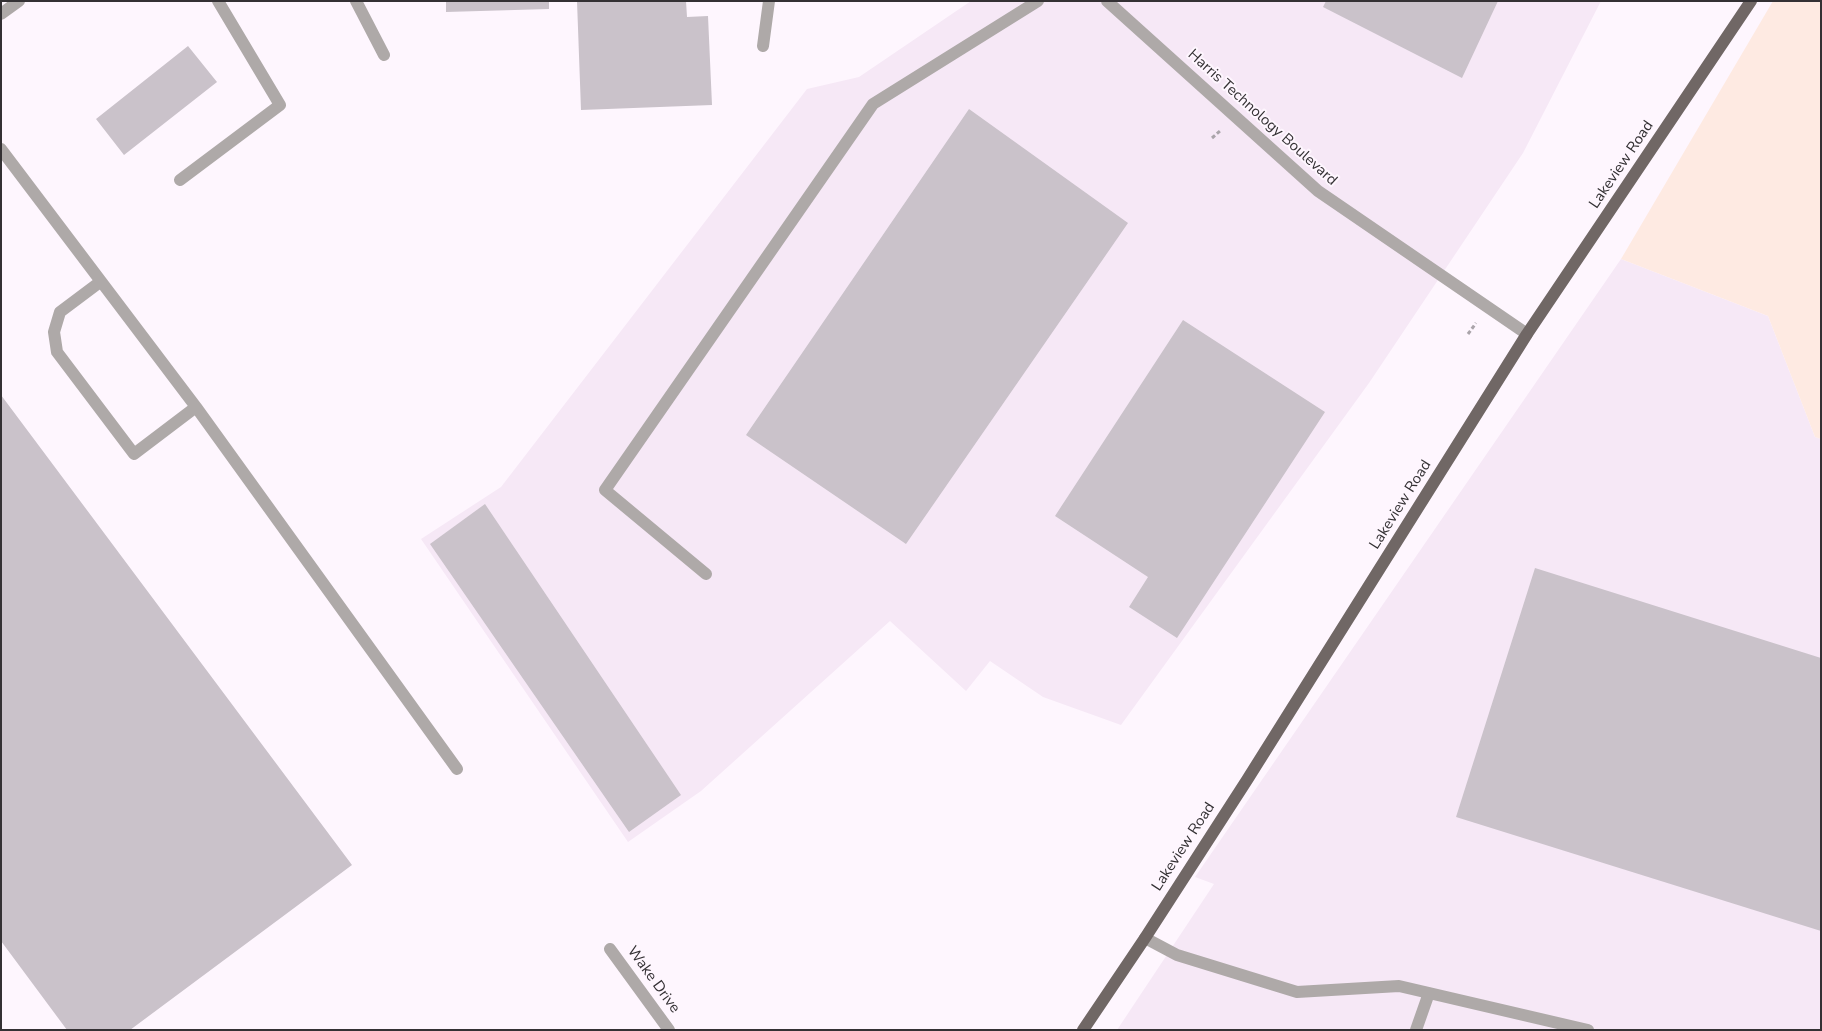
<!DOCTYPE html>
<html>
<head>
<meta charset="utf-8">
<style>
  body { margin:0 }
  #map { position:relative; width:1822px; height:1031px; overflow:hidden; background:#fef6fe; font-family:"Nunito Sans",sans-serif }
  canvas { display:block }
  .frame { position:absolute; inset:0; border:2px solid #343134; pointer-events:none }
</style>
</head>
<body>
<div id="map">
<canvas width="1822" height="1031"></canvas>
<div class="frame"></div>
</div>
<script>
const ctx = document.querySelector('canvas').getContext('2d');
ctx.lineJoin = 'round';
function fill(path, color) { ctx.fillStyle = color; ctx.fill(path, 'evenodd'); }
function stroke(path, color, width, dash) { ctx.strokeStyle = color; ctx.lineWidth = width; ctx.lineCap = dash ? 'butt' : 'round'; ctx.setLineDash(dash || []); ctx.stroke(path); }
function label(font, color, halo, rows, align = 'center') {
  ctx.font = font + ' "Nunito Sans",sans-serif'; ctx.lineWidth = 4; ctx.setLineDash([]); ctx.textBaseline = 'middle'; ctx.strokeStyle = halo; ctx.fillStyle = color; for (const [text, x, y, turn = 0] of rows) {
    ctx.save(); ctx.translate(x, y); ctx.rotate((+turn || 0) * Math.PI / 180); ctx.textAlign = isNaN(turn) ? turn : align; if (halo) ctx.strokeText(text, 0, 0); ctx.fillText(text, 0, 0); ctx.restore();
  }
}
fill(new Path2D(`
  M971,1H1601L1523,153L1369,383L1121,725L1043,697L990,661L966,691L890,621L701,791L628,842L421,539L501,487L807,89L859,77Z
  M1621,259L1768,316L1815,437L1821,439V1030H1117L1214,884L1195,877Z`), '#f6e8f6');
fill(new Path2D(`
  M1773,1H1821V439L1815,437L1768,316L1621,259Z`), '#feeae2');
fill(new Path2D(`
  M446,1H549V9L446,12Z
  M577,1H686L687,17L708,16L712,105L581,110Z
  M1326,1H1498L1462,78L1323,7Z
  M188,46L217,82L124,155L96,119Z
  M969,109L1128,223L906,544L746,435Z
  M1183,320L1325,412L1177,638L1129,607L1148,577L1055,516Z
  M1,395L352,865L130,1030H67L1,941Z
  M485,504L681,795L629,832L430,544Z
  M1535,568L1821,658V931L1456,817Z`), '#cac2ca');
stroke(new Path2D(`
  M1212,138L1220,131
  M1468,334L1476,323`), '#aaa4aa', 3, [4, 2.5]);
stroke(new Path2D(`
  M356,1L384,55
  M1107,1L1318,191L1527,334
  M1,14L19,1
  M763,46L769,1
  M1,149L196,407L457,769
  M180,180L280,105L218,1
  M100,282L60,312L54,332L57,352L134,454L196,407
  M706,574L605,490L873,104L1038,1
  M1145,938L1177,955L1297,992L1399,986L1588,1030
  M610,949L669,1030
  M1416,1030L1429,993`), '#aea9a8', 12);
stroke(new Path2D(`
  M1083,1030L1145,938L1247,780L1527,334L1751,1`), '#706765', 12);
label('15px', '#343134', '#fef6fe', [
  ["Harris Technology Boulevard",1262,118,42],
  ["Lakeview Road",1622,165,-56],
  ["Lakeview Road",1401,505,-58],
  ["Lakeview Road",1184,847,-57],
  ["Wake Drive",653,980,54]
]);
</script>
</body>
</html>
